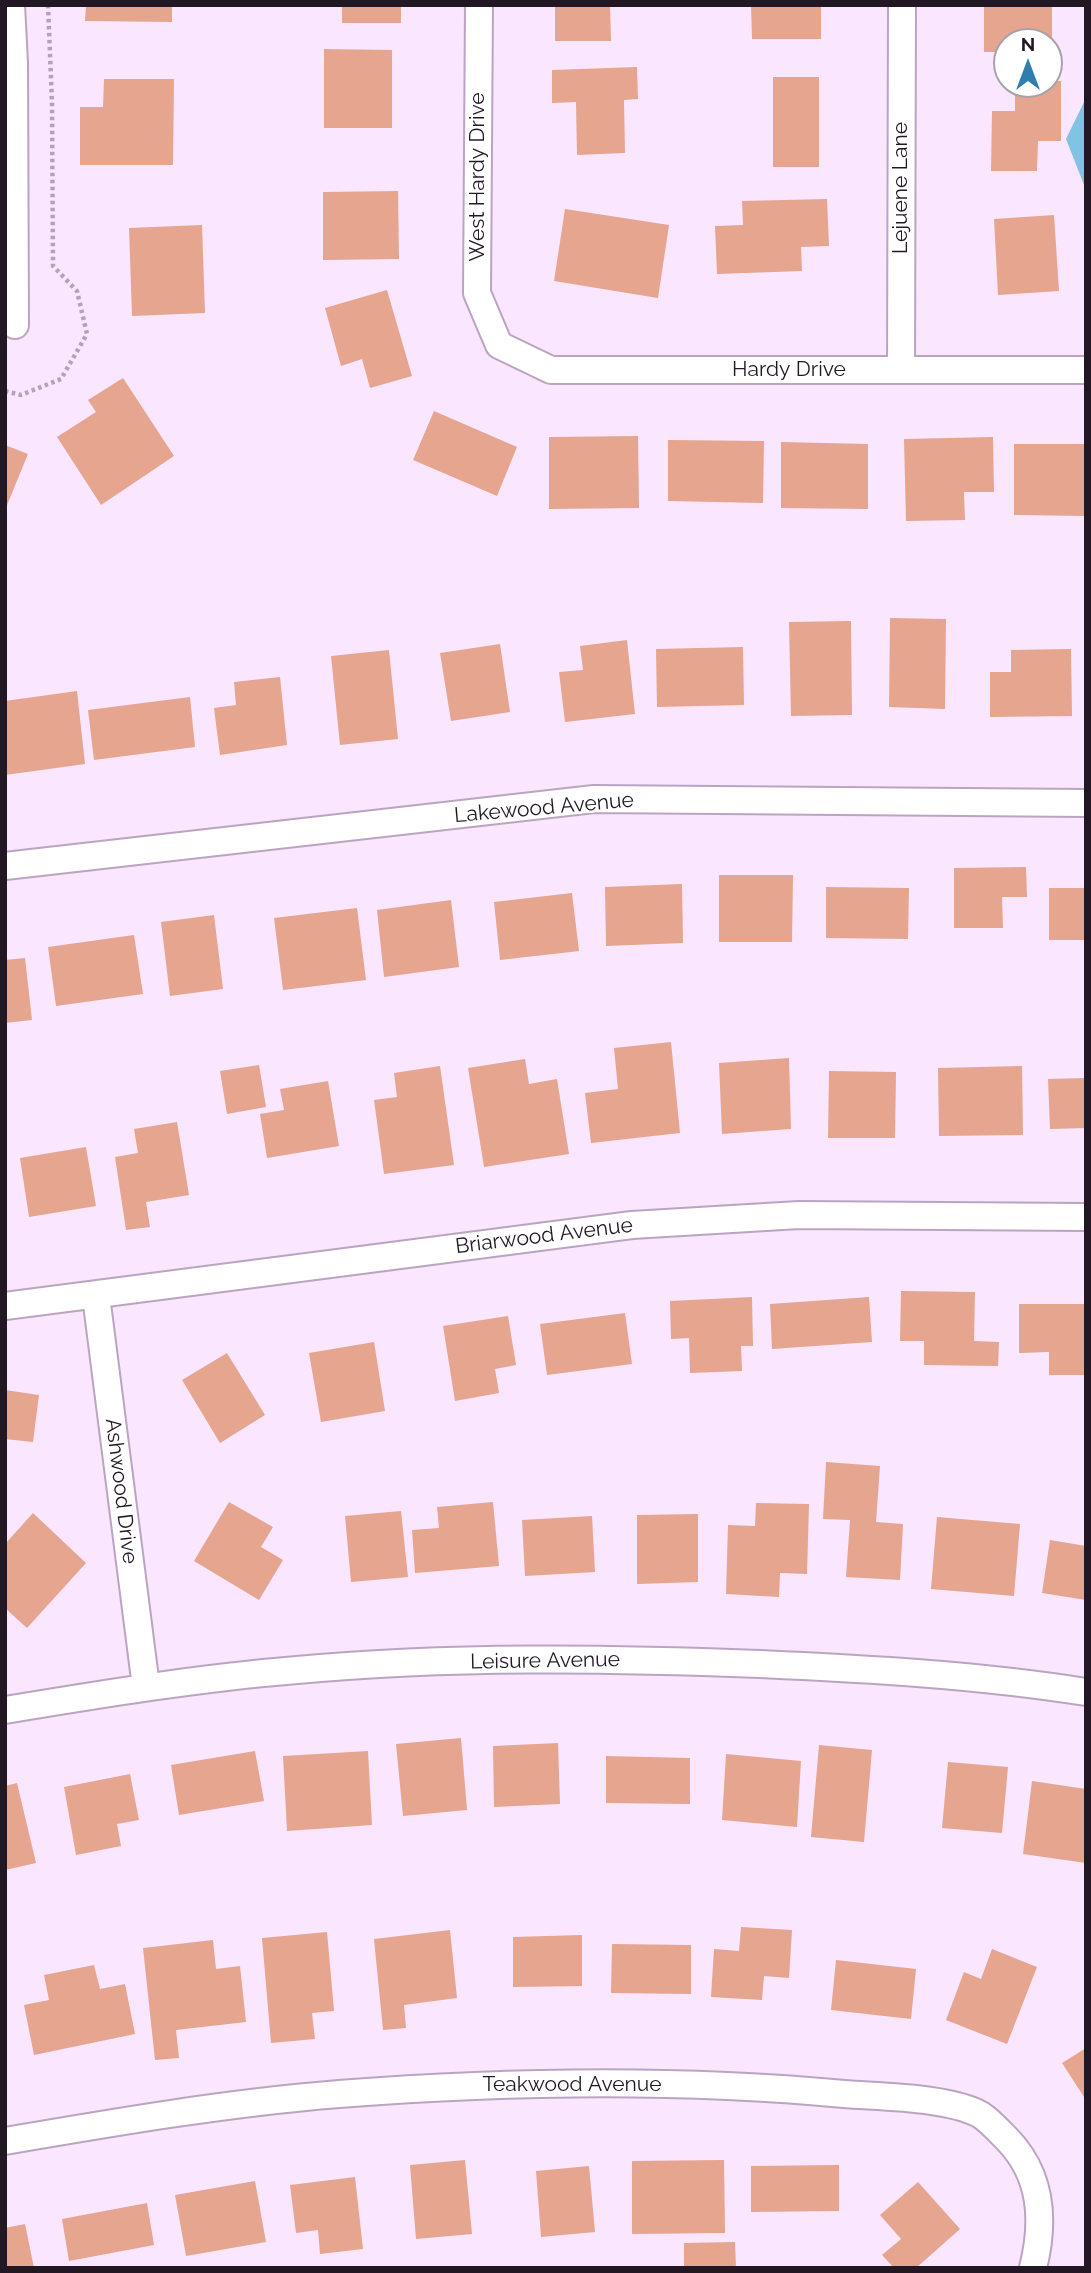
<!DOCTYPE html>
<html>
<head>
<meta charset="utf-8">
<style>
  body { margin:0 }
  #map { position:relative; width:1091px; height:2273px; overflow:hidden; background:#fae6ff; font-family:Raleway,sans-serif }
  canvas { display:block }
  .frame { position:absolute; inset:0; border:7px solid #211823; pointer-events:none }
  .north { position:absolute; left:993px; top:28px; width:70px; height:70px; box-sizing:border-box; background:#fff; border:2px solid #a6a3a7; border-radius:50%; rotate:0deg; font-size:19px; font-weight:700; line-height:28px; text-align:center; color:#211823 }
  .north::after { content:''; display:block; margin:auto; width:24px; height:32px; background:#2f7eb0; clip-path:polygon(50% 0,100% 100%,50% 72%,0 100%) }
</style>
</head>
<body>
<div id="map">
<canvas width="1091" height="2273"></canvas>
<div class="frame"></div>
<div class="north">N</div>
</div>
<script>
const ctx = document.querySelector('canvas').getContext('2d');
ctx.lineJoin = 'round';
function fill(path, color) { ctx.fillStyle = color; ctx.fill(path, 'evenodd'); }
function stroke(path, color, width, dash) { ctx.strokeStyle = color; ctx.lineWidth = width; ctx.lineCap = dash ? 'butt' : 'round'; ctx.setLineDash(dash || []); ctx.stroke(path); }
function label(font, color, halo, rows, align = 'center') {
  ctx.font = font + ' Raleway,sans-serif'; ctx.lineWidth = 5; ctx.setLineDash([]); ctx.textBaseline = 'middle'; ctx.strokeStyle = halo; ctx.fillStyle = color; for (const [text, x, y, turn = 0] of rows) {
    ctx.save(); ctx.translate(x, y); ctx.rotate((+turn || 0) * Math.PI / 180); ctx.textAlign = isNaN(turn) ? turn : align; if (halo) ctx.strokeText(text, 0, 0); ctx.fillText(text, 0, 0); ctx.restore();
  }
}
fill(new Path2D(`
  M1086,98V190L1066,139Z`), '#80c3e3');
fill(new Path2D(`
  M86,5H172V22L85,21Z
  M342,5H401V23H342Z
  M555,5H610L611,41H555Z
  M751,5H821V39H752Z
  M984,5H1052V53H1049V42H1007V52H984Z
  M324,49L392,50V128H324Z
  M637,67L638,99L624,100L625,153L577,155L576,102L552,103V70Z
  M773,77H819V167H773Z
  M104,79H174L173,165H80V107H103Z
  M1049,81H1061V141H1038L1037,171H991L992,111H1015V84H1049Z
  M398,191L399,259L323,260V192Z
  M827,199L829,246L801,247L802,271L717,274L715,226L743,225L742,201Z
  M565,209L669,225L658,298L554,281Z
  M1054,215L1059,291L998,295L994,219Z
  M202,225L205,313L132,316L129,228Z
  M387,290L412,376L370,388L362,359L341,366L325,308Z
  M123,378L174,456L101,505L57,437L96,412L88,400Z
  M434,411L517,447L497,496L413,460Z
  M638,436L639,508L549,509V437Z
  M993,437L994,492H964L965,520L906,521L904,439Z
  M668,440L764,441L763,503L668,501Z
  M781,442L868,444V509L781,508Z
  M1014,444H1086V516L1014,515Z
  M5,445L28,454L5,510Z
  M890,618L946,619L945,709L889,707Z
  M851,621L852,715L791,716L789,622Z
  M627,640L635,714L565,722L559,672L583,670L580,646Z
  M500,644L510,712L451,721L440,653Z
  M743,647L744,705L657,707L656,649Z
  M1071,649L1072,716L990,717V672H1011V650Z
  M389,650L398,739L340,745L331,656Z
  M280,677L287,745L220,755L214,708L236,705L234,682Z
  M77,691L85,764L5,775V701Z
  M190,697L195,747L94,760L88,710Z
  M1026,867L1027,897H1002L1003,928H954V868Z
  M719,875H793L792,942H719Z
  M682,884L683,943L606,946L605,887Z
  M826,887L909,888L908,939L826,938Z
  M1049,888H1086V940H1049Z
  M572,893L579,951L500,960L494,902Z
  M451,900L459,967L384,977L377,910Z
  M357,908L366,980L283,990L274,918Z
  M214,915L223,989L170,996L161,922Z
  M134,935L143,994L56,1006L48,947Z
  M25,958L32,1020L5,1023V960Z
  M671,1042L680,1133L591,1143L585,1093L618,1089L614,1048Z
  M789,1058L791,1129L722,1134L719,1063Z
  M525,1059L529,1084L557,1079L569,1154L484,1167L468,1068Z
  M259,1065L266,1107L227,1114L220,1071Z
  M440,1066L454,1165L384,1174L374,1100L397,1097L394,1073Z
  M1022,1066L1023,1135L939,1136L938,1068Z
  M829,1071L896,1072L895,1138H828Z
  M1086,1078V1128L1050,1129L1048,1079Z
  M328,1081L339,1146L267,1158L260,1114L284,1110L280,1089Z
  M177,1122L189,1195L146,1202L150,1227L126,1230L115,1157L138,1153L134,1129Z
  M86,1147L96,1206L29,1217L20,1158Z
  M901,1291L975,1292L974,1341L999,1342L998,1366L924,1365V1341H900Z
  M752,1297L753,1346H741L742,1371L690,1373L689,1338L671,1339L670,1301Z
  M869,1297L872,1342L772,1349L770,1304Z
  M1019,1304H1086V1375H1049V1352L1019,1353Z
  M625,1313L632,1364L547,1375L540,1324Z
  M508,1316L516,1365L495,1369L499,1393L455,1401L443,1326Z
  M374,1342L385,1411L321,1422L309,1353Z
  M227,1353L265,1415L220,1443L182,1380Z
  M5,1390L39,1395L33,1442L5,1439Z
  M826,1462L880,1466L876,1522L903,1524L900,1580L846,1577L850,1520L823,1519Z
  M229,1502L273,1527L261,1547L283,1560L259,1600L194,1561Z
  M493,1502L499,1566L415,1573L412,1530L439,1528L437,1507Z
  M756,1503L809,1504L807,1574L780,1573L779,1597L726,1594L728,1525L755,1526Z
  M401,1511L408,1577L351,1582L345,1516Z
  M33,1513L86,1563L27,1628L5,1608V1544Z
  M698,1514V1582L637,1584V1515Z
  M592,1516L595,1572L525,1576L522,1520Z
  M937,1517L1020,1524L1014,1596L931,1589Z
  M1050,1540L1086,1546V1600L1042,1593Z
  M461,1738L467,1810L403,1816L396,1744Z
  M558,1743L560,1804L494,1807L493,1746Z
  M819,1745L872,1750L864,1842L811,1837Z
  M255,1751L264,1801L179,1815L171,1765Z
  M368,1751L372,1825L287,1831L283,1756Z
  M726,1754L801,1761L797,1827L722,1820Z
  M606,1756L690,1758V1804L606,1803Z
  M948,1762L1008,1767L1002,1833L942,1828Z
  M130,1774L139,1820L117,1824L121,1846L76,1855L64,1787Z
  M1032,1781L1086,1789V1863L1023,1854Z
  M17,1783L36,1863L5,1870V1786Z
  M741,1927L792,1930L789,1978L764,1976L762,2000L711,1997L714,1949L739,1951Z
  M450,1930L457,1998L404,2005L406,2028L383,2030L374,1939Z
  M327,1932L334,2011L312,2013L315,2039L271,2043L262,1938Z
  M582,1935V1986L513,1987V1937Z
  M213,1940L216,1969L240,1966L246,2022L176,2030L179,2058L155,2060L143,1948Z
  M612,1944L691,1945V1994L611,1993Z
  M992,1949L1037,1967L1007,2044L946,2020L964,1972L981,1979Z
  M836,1960L916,1969L911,2019L831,2010Z
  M94,1965L100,1989L125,1984L135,2034L34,2055L24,2005L49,2000L44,1975Z
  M1086,2048V2100L1062,2063Z
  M465,2160L472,2234L416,2239L410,2165Z
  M724,2160L725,2233L632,2234V2161Z
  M839,2165V2211L751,2212V2166Z
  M589,2166L595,2232L541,2237L536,2171Z
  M355,2177L363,2249L320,2254L318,2230L296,2233L290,2185Z
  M255,2181L266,2242L186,2256L175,2195Z
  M918,2182L960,2229L916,2268H894L882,2255L901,2239L880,2215Z
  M147,2203L154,2245L69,2261L62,2219Z
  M25,2224L34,2268H5V2228Z
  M735,2242L736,2268H684V2243Z`), '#e5a58f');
const street = new Path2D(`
  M11,5L14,63L15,325
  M479,5L477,293L499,345L551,370H1086
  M901,370L902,5
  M5,866L594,799L1086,803
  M96,1296L146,1687
  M5,1306L632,1225L799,1215L1086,1217
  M5,1710C102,1694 199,1678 297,1670C450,1656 606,1658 760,1664C869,1669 978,1675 1086,1692
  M5,2141C116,2122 227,2103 339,2094C506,2081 676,2078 844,2094C881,2097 949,2097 981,2115C990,2121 999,2131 1007,2139C1042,2175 1045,2220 1033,2268`);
stroke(street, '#bba4c1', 30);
stroke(new Path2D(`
  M5,391L21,395L61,379L87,334L77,291L53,266L52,102L48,5`), '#b4a3b8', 4.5, [3.5, 3.5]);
stroke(street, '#fff', 26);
label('21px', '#211823', '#fff', [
  ["West Hardy Drive",478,177,-90],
  ["Lejuene Lane",901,188,-90],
  ["Hardy Drive",789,370],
  ["Lakewood Avenue",544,808,-5],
  ["Briarwood Avenue",544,1236,-7],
  ["Ashwood Drive",121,1491,83],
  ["Leisure Avenue",545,1661,-1],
  ["Teakwood Avenue",572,2085]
]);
</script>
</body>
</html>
